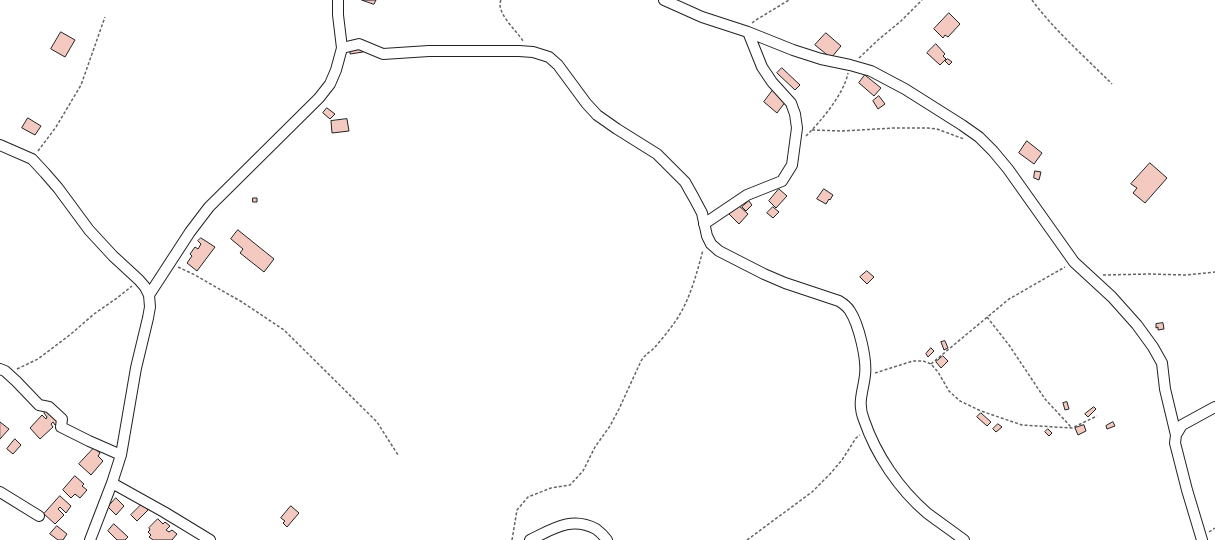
<!DOCTYPE html>
<html>
<head>
<meta charset="utf-8">
<style>
  body { margin:0 }
  canvas { display:block; background:#fff }
</style>
</head>
<body>
<canvas width="1215" height="540"></canvas>
<script>
const ctx = document.querySelector('canvas').getContext('2d');
ctx.lineJoin = 'round';
function fill(path, color) { ctx.fillStyle = color; ctx.fill(path, 'evenodd'); }
function stroke(path, color, width, dash) { ctx.strokeStyle = color; ctx.lineWidth = width; ctx.lineCap = dash ? 'butt' : 'round'; ctx.setLineDash(dash || []); ctx.stroke(path); }
const building = new Path2D(`
  M362,0H376L374,4Z
  M949,13L960,24L948,37L945,35L943,38L934,29Z
  M61,32L75,40L65,57L51,49Z
  M826,33L841,46L831,58L815,45Z
  M936,44L945,54L943,56L946,59L940,65L927,53Z
  M363,48V52L350,54V49Z
  M948,59L952,62L949,65L945,61Z
  M782,68L800,85L795,90L777,73Z
  M865,75L881,88L874,96L859,83Z
  M773,90L786,101L777,113L764,102Z
  M879,96L885,104L878,109L873,101Z
  M327,108L335,114L330,119L323,113Z
  M28,118L41,126L35,135L22,128Z
  M347,119L349,131L332,133L331,121Z
  M1027,141L1042,153L1034,164L1019,153Z
  M1150,163L1167,178L1145,203L1133,193L1137,188L1131,184Z
  M1035,171L1041,172L1039,180L1034,178Z
  M779,189L787,196L776,208L769,201Z
  M824,189L833,195L830,200L829,199L826,204L817,199Z
  M253,198H257V202H253Z
  M749,201L752,205L746,211L742,207Z
  M738,205L748,214L739,224L729,214Z
  M773,207L779,212L773,218L767,213Z
  M238,230L274,259L264,272L240,253L243,249L231,239Z
  M201,238L215,247L197,271L187,263L192,256L190,254L195,247L198,249L201,244L198,241Z
  M867,271L874,277L867,284L860,277Z
  M1163,323L1164,329L1158,330V327L1156,328V324Z
  M945,341L948,348L944,350L941,342Z
  M931,348L934,351L928,357L926,354Z
  M943,356L948,361L941,368L936,362Z
  M1067,402L1069,409L1065,410L1063,403Z
  M1094,407L1096,409L1088,417L1085,414Z
  M47,410L59,421L55,425L53,422L51,424L53,427L40,439L30,428L42,415L46,419L47,417L44,413Z
  M981,413L991,422L987,426L977,417Z
  M0,422L9,429L0,439Z
  M1113,422L1115,426L1107,429L1106,426Z
  M998,424L1002,427L996,432L993,429Z
  M1084,425L1086,431L1078,435L1075,428Z
  M1048,429L1052,433L1049,436L1045,432Z
  M15,439L21,445L13,454L7,449Z
  M94,448L100,453L98,456L103,461L91,475L79,464Z
  M75,476L84,484L82,486L87,490L80,498L75,494L71,498L63,490Z
  M60,496L71,506L66,513L60,507L58,509L64,515L55,524L44,514Z
  M116,498L124,506L116,515L108,507Z
  M142,504L148,510L137,521L131,515Z
  M291,506L299,513L287,527L283,523L285,521L281,518Z
  M158,519L163,524L165,522L170,526L166,530L169,532L172,530L177,534L172,540H153L149,537L151,535L148,532L150,530L149,528Z
  M114,524L128,537L125,540H117L108,531Z
  M57,526L67,534L63,540H58L50,534Z`);
fill(building, '#f3c9c0');
stroke(building, '#222', 1);
const minor = new Path2D(`
  M664,0L702,17L748,32L793,50L821,59L850,65L871,71L905,89L962,125L979,137L993,151L1008,169L1074,262L1112,297L1137,325L1153,347L1162,363L1165,389L1176,435
  M342,48L359,44L383,54L429,51H519L533,52L549,57L558,65L586,103L597,115L617,129L657,154L685,182L694,198L702,213L707,236L711,244L719,251L764,274L785,283L839,301C844,304 847,306 850,311C859,325 867,359 865,375C863,393 857,402 864,420C876,455 899,489 927,513C939,522 952,531 964,540
  M0,145L32,159L45,173L58,188L89,230L113,256L139,280L145,287L149,295L150,307L148,318L136,368L121,455L112,483L90,540
  M704,224L747,195L782,181L792,165L797,128L795,114L791,103L772,82L762,67L748,32
  M149,295L190,232L209,207L319,98L330,84L336,70L342,48L338,15V0
  M0,369L5,371L16,381L39,405L49,407L62,419L61,427L89,441L121,455
  M112,483L164,512L210,540
  M0,492L39,516
  M530,540C553,529 571,516 596,529C600,532 604,536 607,540
  M1202,540L1187,490L1175,443L1176,435L1182,425L1215,407`);
stroke(minor, '#222', 12);
stroke(new Path2D(`
  M501,0C495,12 517,31 523,41
  M1032,0C1054,30 1085,57 1112,84
  M752,23L756,20L789,0
  M859,58L878,40L901,21L922,0
  M812,130L842,131L894,128H928L937,129L964,139
  M806,136C821,121 844,94 848,73
  M38,151L56,127L81,85L105,17
  M178,267L195,275L242,302L284,330L377,422L398,455
  M1103,275L1149,274L1186,275L1215,272
  M987,317L1009,345L1045,399L1072,428
  M931,364L1009,299L1065,267
  M17,369L38,359L71,334L94,314L117,298L132,286
  M875,373L913,361H923L931,364L938,372L949,391L960,401L981,411L1022,425L1072,428L1097,416
  M1209,532L1215,528
  M512,540L517,510L528,497L551,488L570,485L583,471L595,447L610,426L619,409L641,361C644,356 647,354 652,350C659,343 666,334 672,326C689,304 696,276 703,250
  M747,540L812,492L830,474L842,460L856,438L860,435`), '#646464', 1.5, [3, 2]);
stroke(minor, '#fff', 10);
</script>
</body>
</html>
